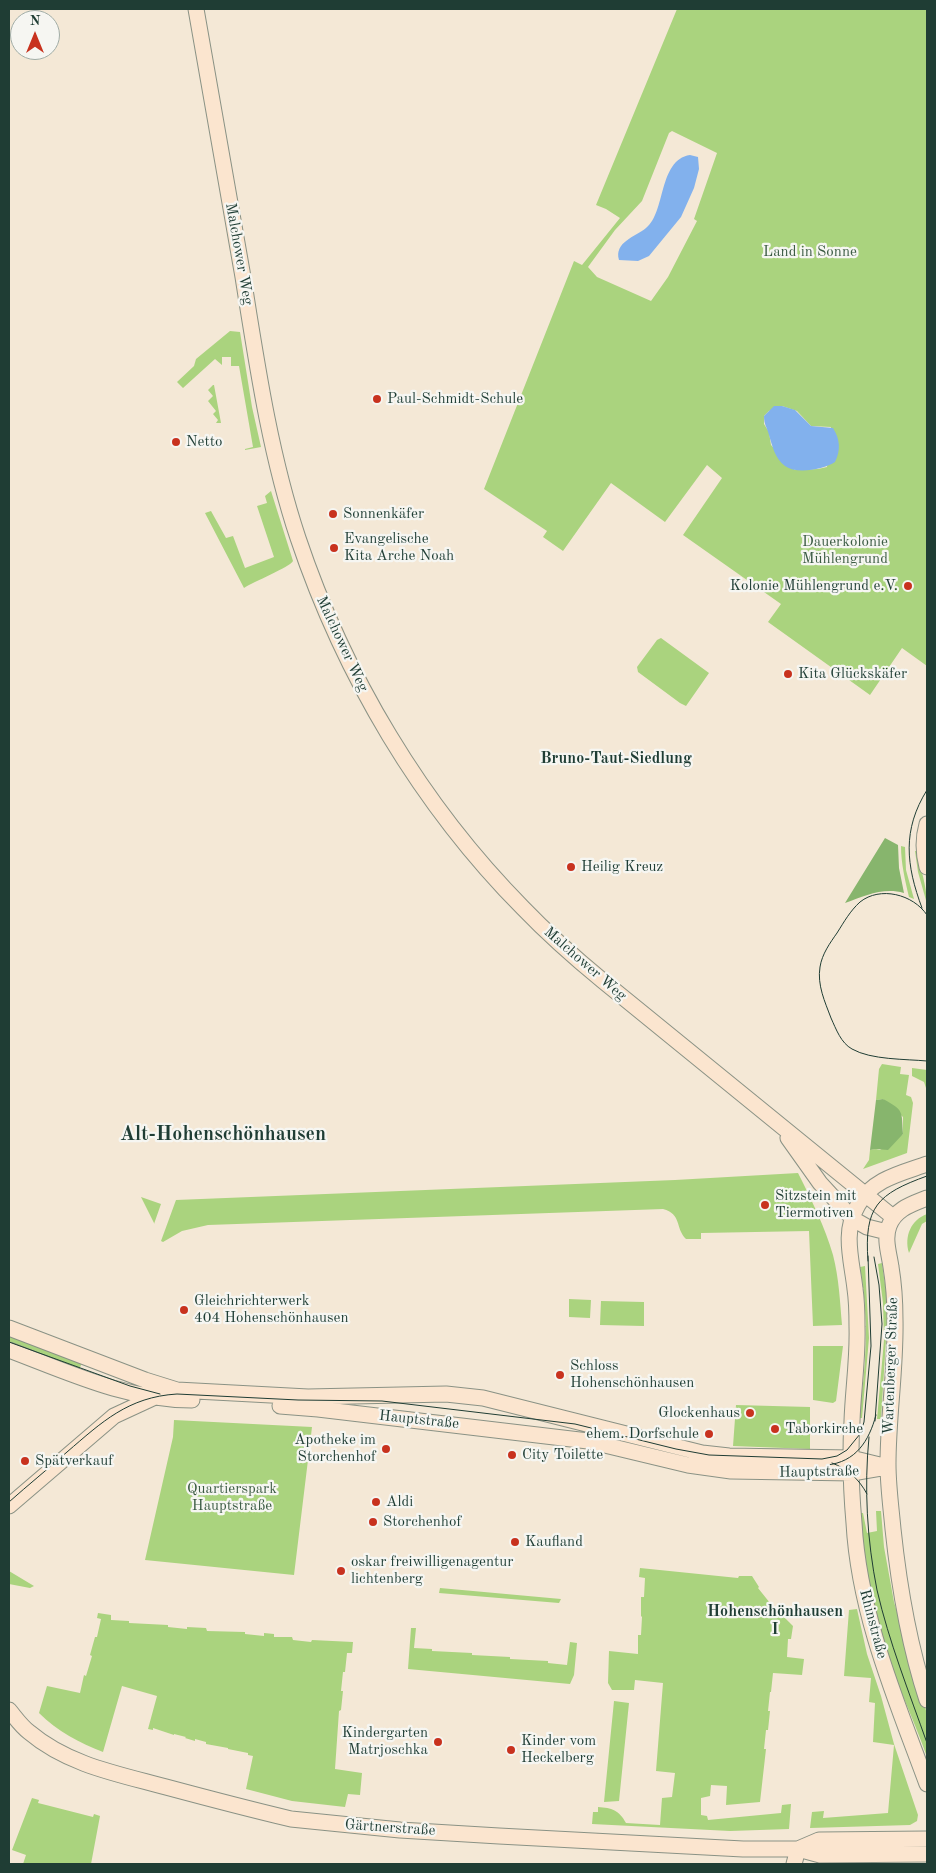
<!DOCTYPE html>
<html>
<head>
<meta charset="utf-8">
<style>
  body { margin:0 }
  #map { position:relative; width:936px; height:1873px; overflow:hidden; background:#f4e8d6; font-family:"Old Standard TT",serif }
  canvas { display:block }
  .frame { position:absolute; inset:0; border:10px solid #1f3d34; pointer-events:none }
  .north { position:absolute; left:10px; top:10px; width:50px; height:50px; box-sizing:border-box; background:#f6f6f2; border:1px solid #a0aca6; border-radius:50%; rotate:0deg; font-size:14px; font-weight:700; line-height:20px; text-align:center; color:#1f3d34 }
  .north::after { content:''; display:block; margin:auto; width:18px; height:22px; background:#c8321e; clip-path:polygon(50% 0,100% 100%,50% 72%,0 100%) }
</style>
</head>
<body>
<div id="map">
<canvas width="936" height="1873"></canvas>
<div class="frame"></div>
<div class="north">N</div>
</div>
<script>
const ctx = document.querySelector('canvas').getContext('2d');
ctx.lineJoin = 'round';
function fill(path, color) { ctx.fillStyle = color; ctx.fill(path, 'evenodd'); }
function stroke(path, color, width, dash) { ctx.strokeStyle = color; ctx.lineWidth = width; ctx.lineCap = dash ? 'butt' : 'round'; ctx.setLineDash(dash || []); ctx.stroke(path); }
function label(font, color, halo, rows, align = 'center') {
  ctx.font = font + ' "Old Standard TT",serif'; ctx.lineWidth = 4.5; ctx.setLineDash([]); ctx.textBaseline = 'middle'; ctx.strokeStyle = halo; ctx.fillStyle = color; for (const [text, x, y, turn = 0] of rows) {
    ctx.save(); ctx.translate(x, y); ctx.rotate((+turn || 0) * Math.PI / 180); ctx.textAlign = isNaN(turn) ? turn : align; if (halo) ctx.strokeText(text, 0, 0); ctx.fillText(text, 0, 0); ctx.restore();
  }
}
fill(new Path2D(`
  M677,9H927V666L902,648L870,695L768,622L781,604L683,535L722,478L707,465L665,522L611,483L563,551L543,537L547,531L484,489L574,261L582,265L620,218L606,209L596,205ZM672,131L717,153L694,219L697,221L668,277L651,301L597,277L588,267L615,230L642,201L669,133ZM782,406L797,411L811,426L831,427L827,467L818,469L795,470L771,445L769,432L764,424V416L769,411Z
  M230,331L240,332L252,407L261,447L245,450V449L253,447L239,366H231V357H222V365L215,359L183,388L177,382L194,366L196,359Z
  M213,385H214L221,423H216L218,420L213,414L216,411L208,401L213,396L208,390Z
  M271,491L293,561C290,567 253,582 244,588L205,513L211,511L226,538L233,536L245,568L274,557L257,506L267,503L265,496Z
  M661,638L709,673L686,706L680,703L638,672L637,667L657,640Z
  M901,846L905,847L906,870L914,899L909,897C905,880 901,863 901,846Z
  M915,851H918C920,869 927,886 927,904L918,872Z
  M882,1064L901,1067L900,1074L909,1075L906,1095L911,1097L913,1103L907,1153L863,1169L869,1160L870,1150L876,1149L880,1150L903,1134V1117L883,1099L876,1100L879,1069Z
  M912,1068L927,1070V1091L924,1082L912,1076Z
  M798,1173C811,1199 825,1227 833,1255C839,1278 840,1302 842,1325L813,1326L809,1231L701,1233V1239H686C675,1228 682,1214 663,1209L208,1225L182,1231L163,1242L161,1241L176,1200L675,1180Z
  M141,1197L161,1204L154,1224V1223Z
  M927,1214V1221L922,1224L909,1253C904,1236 911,1220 927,1214Z
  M882,1263L886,1291L887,1324L881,1419H877L884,1340L883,1303L878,1264Z
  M865,1266L869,1338L862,1418H858C867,1368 869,1317 860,1267Z
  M569,1299L591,1300L590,1318L569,1317Z
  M601,1301L644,1302V1326L600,1325Z
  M9,1332L83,1360L79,1370L9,1345Z
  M813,1346H843L836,1401L833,1403L813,1400Z
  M736,1405L810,1407V1449L733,1446Z
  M174,1420L312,1427L294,1575L145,1560L173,1437Z
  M876,1511H881L884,1547L894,1602L927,1714V1757C913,1717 894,1679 882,1638C870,1597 864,1555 858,1513H863L867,1533L877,1531Z
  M640,1568L738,1578L739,1576H752L759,1587L758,1588L782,1618L784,1617L793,1626L791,1639H788L787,1657L804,1659L802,1675L773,1673L771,1692H770L768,1711H770L768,1730H766L764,1749H766L760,1802L726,1805L727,1786L711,1785L710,1796L701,1798V1815L707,1816L708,1820L781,1813L782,1805L791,1804L789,1829L730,1831L592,1824L593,1812H598V1807C612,1808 619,1810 626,1823L660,1825L662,1798L672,1797L675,1773L656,1771L663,1683L635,1680L634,1690H612L608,1683L609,1651L638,1654V1635H641L642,1617L641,1616V1597H644L645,1578L639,1577Z
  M9,1571L34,1586L30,1588L9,1584Z
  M440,1588L561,1599L559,1603L439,1593Z
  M857,1609L867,1654L881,1696L894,1744L918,1815L917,1821L910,1825L810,1828L812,1812L824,1811L823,1818L888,1813L894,1745L873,1742L875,1703L869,1702L871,1678L844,1676L849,1610Z
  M98,1613L111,1615V1620L129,1621V1623L168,1625V1627L187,1629V1627L206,1628L207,1631L245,1632V1634L264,1636V1633L274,1634V1637H292L293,1640L311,1642L312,1640L353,1642L352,1653H347L345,1672H343L341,1691H343L341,1710L339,1711L335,1769L362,1773L360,1795L348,1794L345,1807L292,1801L246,1789L253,1756L248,1755V1753L228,1749V1748L206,1744V1742L195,1739V1741L185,1738L186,1737L174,1734V1735L153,1728V1730L148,1729L157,1696L122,1686L103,1752C80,1743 57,1731 39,1713L47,1686L80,1693L84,1675L86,1676L92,1656L90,1655L95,1637H97L101,1619L97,1618Z
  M411,1628H416L414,1648L432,1649V1651L472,1653V1655L510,1657V1659L548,1661V1663L567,1665L570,1642L577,1643L574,1675L570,1684L408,1669Z
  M614,1701L629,1703L619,1801L604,1802Z
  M32,1798L39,1800L38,1803L46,1805L93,1817L94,1814L100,1816L91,1864H23L26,1855L12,1850Z`), '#aad37e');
fill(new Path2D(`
  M885,838L898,845L899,868L904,893C883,887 865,896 845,903Z
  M883,1099C905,1111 901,1111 903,1134L888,1150L876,1149L870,1150L876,1100Z`), '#87b56d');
fill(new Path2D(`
  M690,155L698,157L699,169L694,188L681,217L649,256L638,261L619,260C614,242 635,237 646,228C666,213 658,160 690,155Z
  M774,406H782L795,410L811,426L833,428C840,439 841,450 835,462C824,469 797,475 785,466C775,459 772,445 769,435C767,427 764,425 764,416Z`), '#82b1ed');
const secondary = new Path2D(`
  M196,9C211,98 228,188 243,277C257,365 270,454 298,538C344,675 421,805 523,908C548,934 575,958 603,981L893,1217
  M927,824C923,838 923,852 927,867
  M788,1138L820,1183L853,1219L867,1227L887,1232
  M927,1164C902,1173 872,1179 858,1205C842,1232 852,1261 855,1289C857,1302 857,1315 857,1327C858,1359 853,1390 852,1421C850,1455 851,1489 854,1523C859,1614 896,1700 927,1784
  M927,1198C912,1204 895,1209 889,1226C884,1239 889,1253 891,1267C894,1285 895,1302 895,1320C896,1368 888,1416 888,1464C888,1486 891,1507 893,1529C899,1586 909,1645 927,1700
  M9,1328L145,1380L177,1390L308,1397L446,1394L483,1398L702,1453L729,1456L851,1458L888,1467
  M9,1350C70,1373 126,1400 192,1400
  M280,1406L318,1409L588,1441L688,1465L731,1471L852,1473L881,1468
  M9,1506L114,1416L155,1397
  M9,1710C15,1717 21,1726 29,1732C68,1765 118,1774 166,1787C207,1798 249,1809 291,1819L400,1830L499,1836L743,1849H798L820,1855L927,1854
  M798,1849L819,1840L927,1839
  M794,1864L798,1849`);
stroke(secondary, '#8a9285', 17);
stroke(secondary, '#fbe5cf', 15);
stroke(new Path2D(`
  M922,908C906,865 902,830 927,790
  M927,915C913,894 880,886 860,902C850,911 844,922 837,933C830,943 822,954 820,967C817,985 825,1002 831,1018C836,1029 841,1043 852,1049C871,1060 906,1059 927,1061
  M874,1257L879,1285L882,1324L875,1421
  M868,1261C864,1207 877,1194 927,1176
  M9,1342L130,1386L160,1394
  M869,1437C864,1488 867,1540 877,1590C889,1642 909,1692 927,1743
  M832,1463C848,1469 859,1479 867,1494
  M827,1465C856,1462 869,1441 876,1415
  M9,1502C28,1485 48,1469 67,1452C102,1422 128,1397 177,1394L298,1400L382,1401L575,1424L676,1449L709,1455L822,1459L837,1456L847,1450L860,1434L864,1422L871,1346L868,1256`), '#1f3d34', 1);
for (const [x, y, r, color] of [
  [377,399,5,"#c8321e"],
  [176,442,5,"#c8321e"],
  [333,514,5,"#c8321e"],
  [334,548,5,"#c8321e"],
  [908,586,5,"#c8321e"],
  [788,674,5,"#c8321e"],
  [571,867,5,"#c8321e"],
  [765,1205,5,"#c8321e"],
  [184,1310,5,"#c8321e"],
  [560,1375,5,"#c8321e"],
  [750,1413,5,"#c8321e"],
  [775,1429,5,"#c8321e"],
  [709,1434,5,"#c8321e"],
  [386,1449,5,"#c8321e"],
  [512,1455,5,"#c8321e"],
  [25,1461,5,"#c8321e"],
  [376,1502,5,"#c8321e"],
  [373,1522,5,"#c8321e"],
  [515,1542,5,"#c8321e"],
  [341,1571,5,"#c8321e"],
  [438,1742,5,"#c8321e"],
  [511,1750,5,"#c8321e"]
]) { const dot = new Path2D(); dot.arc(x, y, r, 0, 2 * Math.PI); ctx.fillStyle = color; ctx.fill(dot); stroke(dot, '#f6f6f2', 2); }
label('15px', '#3b5b43', '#f6f6f2', [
  ["Land in Sonne",810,252],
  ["Dauerkolonie",845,542],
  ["Mühlengrund",845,559],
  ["Quartierspark",232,1489],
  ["Hauptstraße",232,1506]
]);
label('15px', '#1f3d34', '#f6f6f2', [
  ["Malchower Weg",239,254,80],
  ["Malchower Weg",342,644,65],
  ["Malchower Weg",585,964,41],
  ["Wartenberger Straße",891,1366,-88],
  ["Hauptstraße",419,1420,6],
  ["Hauptstraße",819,1472,-1],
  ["Rhinstraße",873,1624,75],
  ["Gärtnerstraße",390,1828,4]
]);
label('15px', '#1f3d34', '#f6f6f2', [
  ["Paul-Schmidt-Schule",387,399],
  ["Netto",186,442],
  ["Sonnenkäfer",343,514],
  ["Evangelische",344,539],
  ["Kita Arche Noah",344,556],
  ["Kolonie Mühlengrund e.V.",898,586,"right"],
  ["Kita Glückskäfer",798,674],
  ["Heilig Kreuz",581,867],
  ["Sitzstein mit",775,1196],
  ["Tiermotiven",775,1213],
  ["Gleichrichterwerk",194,1301],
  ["404 Hohenschönhausen",194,1318],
  ["Schloss",570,1366],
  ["Hohenschönhausen",570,1383],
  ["Glockenhaus",740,1413,"right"],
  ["Taborkirche",785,1429],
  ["ehem. Dorfschule",699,1434,"right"],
  ["Apotheke im",376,1440,"right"],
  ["Storchenhof",376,1457,"right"],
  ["City Toilette",522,1455],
  ["Spätverkauf",35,1461],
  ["Aldi",386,1502],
  ["Storchenhof",383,1522],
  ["Kaufland",525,1542],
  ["oskar freiwilligenagentur",351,1562],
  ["lichtenberg",351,1579],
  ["Kindergarten",428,1733,"right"],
  ["Matrjoschka",428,1750,"right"],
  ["Kinder vom",521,1741],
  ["Heckelberg",521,1758]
], 'left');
label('bold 16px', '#1f3d34', '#f6f6f2', [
  ["Bruno-Taut-Siedlung",616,759],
  ["Hohenschönhausen",775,1612],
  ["I",775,1630]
]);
label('bold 20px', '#1f3d34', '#f6f6f2', [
  ["Alt-Hohenschönhausen",223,1135]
]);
</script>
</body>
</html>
